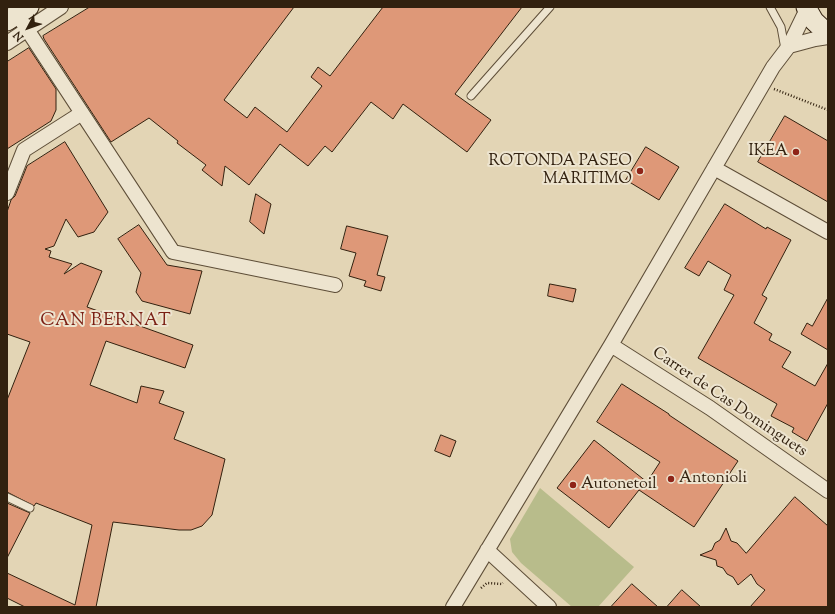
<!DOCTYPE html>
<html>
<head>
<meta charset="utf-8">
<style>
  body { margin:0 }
  #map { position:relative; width:835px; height:614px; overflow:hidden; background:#e3d5b5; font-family:"Sorts Mill Goudy",serif }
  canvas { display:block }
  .frame { position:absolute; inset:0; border:8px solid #32210f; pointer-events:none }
  .north { position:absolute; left:8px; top:8px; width:40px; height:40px; -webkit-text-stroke:3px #ede4cf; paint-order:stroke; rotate:229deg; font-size:11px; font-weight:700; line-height:16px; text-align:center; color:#32210f }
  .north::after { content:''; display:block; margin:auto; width:14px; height:18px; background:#32210f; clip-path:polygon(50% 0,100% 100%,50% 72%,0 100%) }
</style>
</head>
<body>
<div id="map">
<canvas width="835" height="614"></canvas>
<div class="frame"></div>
<div class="north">N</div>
</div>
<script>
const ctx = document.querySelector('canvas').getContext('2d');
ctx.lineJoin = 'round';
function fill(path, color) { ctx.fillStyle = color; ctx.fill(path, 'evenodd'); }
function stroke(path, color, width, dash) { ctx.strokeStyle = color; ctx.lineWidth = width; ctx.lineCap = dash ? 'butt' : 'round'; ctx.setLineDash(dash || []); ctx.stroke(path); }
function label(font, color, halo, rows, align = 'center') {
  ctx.font = font + ' "Sorts Mill Goudy",serif'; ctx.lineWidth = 4; ctx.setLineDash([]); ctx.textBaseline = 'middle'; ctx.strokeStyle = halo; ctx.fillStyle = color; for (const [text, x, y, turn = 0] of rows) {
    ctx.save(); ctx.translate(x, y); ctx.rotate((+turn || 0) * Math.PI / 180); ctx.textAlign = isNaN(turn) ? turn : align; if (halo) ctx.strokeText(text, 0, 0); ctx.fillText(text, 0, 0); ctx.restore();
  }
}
fill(new Path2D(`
  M540,488L634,567L598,607H572L521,563L512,552L510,539Z`), '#b8bc8b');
const building = new Path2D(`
  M90,7H294L224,100L247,118L255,107L287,132L322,86L311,77L318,67L330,76L383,7H522L455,94L491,120L467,152L403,104L393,119L371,102L332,152L325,146L308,166L280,144L249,185L225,166L222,186L202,170L206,165L177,143L178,141L149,118L111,142L44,39L43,36Z
  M29,48L56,89V110L51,121L7,149V62Z
  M785,116L828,141V202L758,162Z
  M65,142L108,212L94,232L78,237L66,219L54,246L45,249L51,251L49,257L72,264L64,274L81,263L102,271L87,307L193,345L185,368L106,341L90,385L137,403L141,386L164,391L159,403L184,412L174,439L225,459L212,515L202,526L191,530H179L113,522L96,607H25L7,598V573L75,605L92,525L36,503L34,506L7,492V400L30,342L7,334V212L11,200L15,196L27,166Z
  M646,147L679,167L659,200L626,180Z
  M256,194L271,204L264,234L250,222Z
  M725,204L766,229L767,227L791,240L762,295L767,298L754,323L772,334L769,340L791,352L782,367L815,386L828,363V403L807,441L792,432L794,428L771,416L777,404L698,358L734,295L724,290L731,275L708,261L699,276L685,268Z
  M139,225L167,265L202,271L190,314L142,301L136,292L141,273L118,239Z
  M347,226L388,236L377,275L385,277L381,291L364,286L366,281L349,276L356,253L341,249Z
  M550,284L576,289L573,302L548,296Z
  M828,298V350L801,334L807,323L812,326Z
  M622,384L669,414V415L738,461L694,527L639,490L609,528L557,488L594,440L647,482L660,462L597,422Z
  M441,435L456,441L450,457L435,451Z
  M795,497L828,526V607H750L765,590L757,584L751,574L738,585L733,577L727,574L723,568L717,566L716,560L700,555L712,550L715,543L720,540L726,528L731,541L737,543L746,553Z
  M7,503L30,513L7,558Z
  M632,584L658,607H611Z
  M682,590L701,607H667Z`);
fill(building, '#de9878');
stroke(building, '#32210f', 1);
const service = new Path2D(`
  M770,7L781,27L785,49
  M471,96L550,7
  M7,497L30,508`);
const minor = new Path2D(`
  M15,7L17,14L173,252L335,285
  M7,43L61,7
  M789,46L815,39L828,37
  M714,168L828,232
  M7,193L24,150L82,113
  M611,345L710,408L828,491
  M487,550L549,607
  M453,607L611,345L773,67L789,46L807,9`);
const secondary = new Path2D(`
  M806,7L814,21L828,34
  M7,21L29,7`);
stroke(service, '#5e4e38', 9);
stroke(minor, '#5e4e38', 16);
stroke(secondary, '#32210f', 21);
stroke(new Path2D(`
  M774,89L828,110
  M481,588L487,583L502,584L503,583`), '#32210f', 2.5, [1, 2]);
stroke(service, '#ede4cf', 7);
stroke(minor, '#ede4cf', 14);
stroke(secondary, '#ede4cf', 19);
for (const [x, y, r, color] of [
  [796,152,4,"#8f2418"],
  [640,171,4,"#8f2418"],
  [671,479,4,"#8f2418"],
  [573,485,4,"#8f2418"]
]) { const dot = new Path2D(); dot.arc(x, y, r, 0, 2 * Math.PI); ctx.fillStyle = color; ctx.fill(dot); stroke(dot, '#ede4cf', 1.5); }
label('16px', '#32210f', '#ede4cf', [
  ["IKEA",788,152],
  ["ROTONDA PASEO",632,162],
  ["MARITIMO",632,180],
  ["Antonioli",679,479,"left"],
  ["Autonetoil",581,485,"left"]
], 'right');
label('16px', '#32210f', '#ede4cf', [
  ["Carrer de Cas Dominguets",729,403,34]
]);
ctx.letterSpacing = '1px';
label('18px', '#7a1f14', '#ede4cf', [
  ["CAN BERNAT",106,322]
]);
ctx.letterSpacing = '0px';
</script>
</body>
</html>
